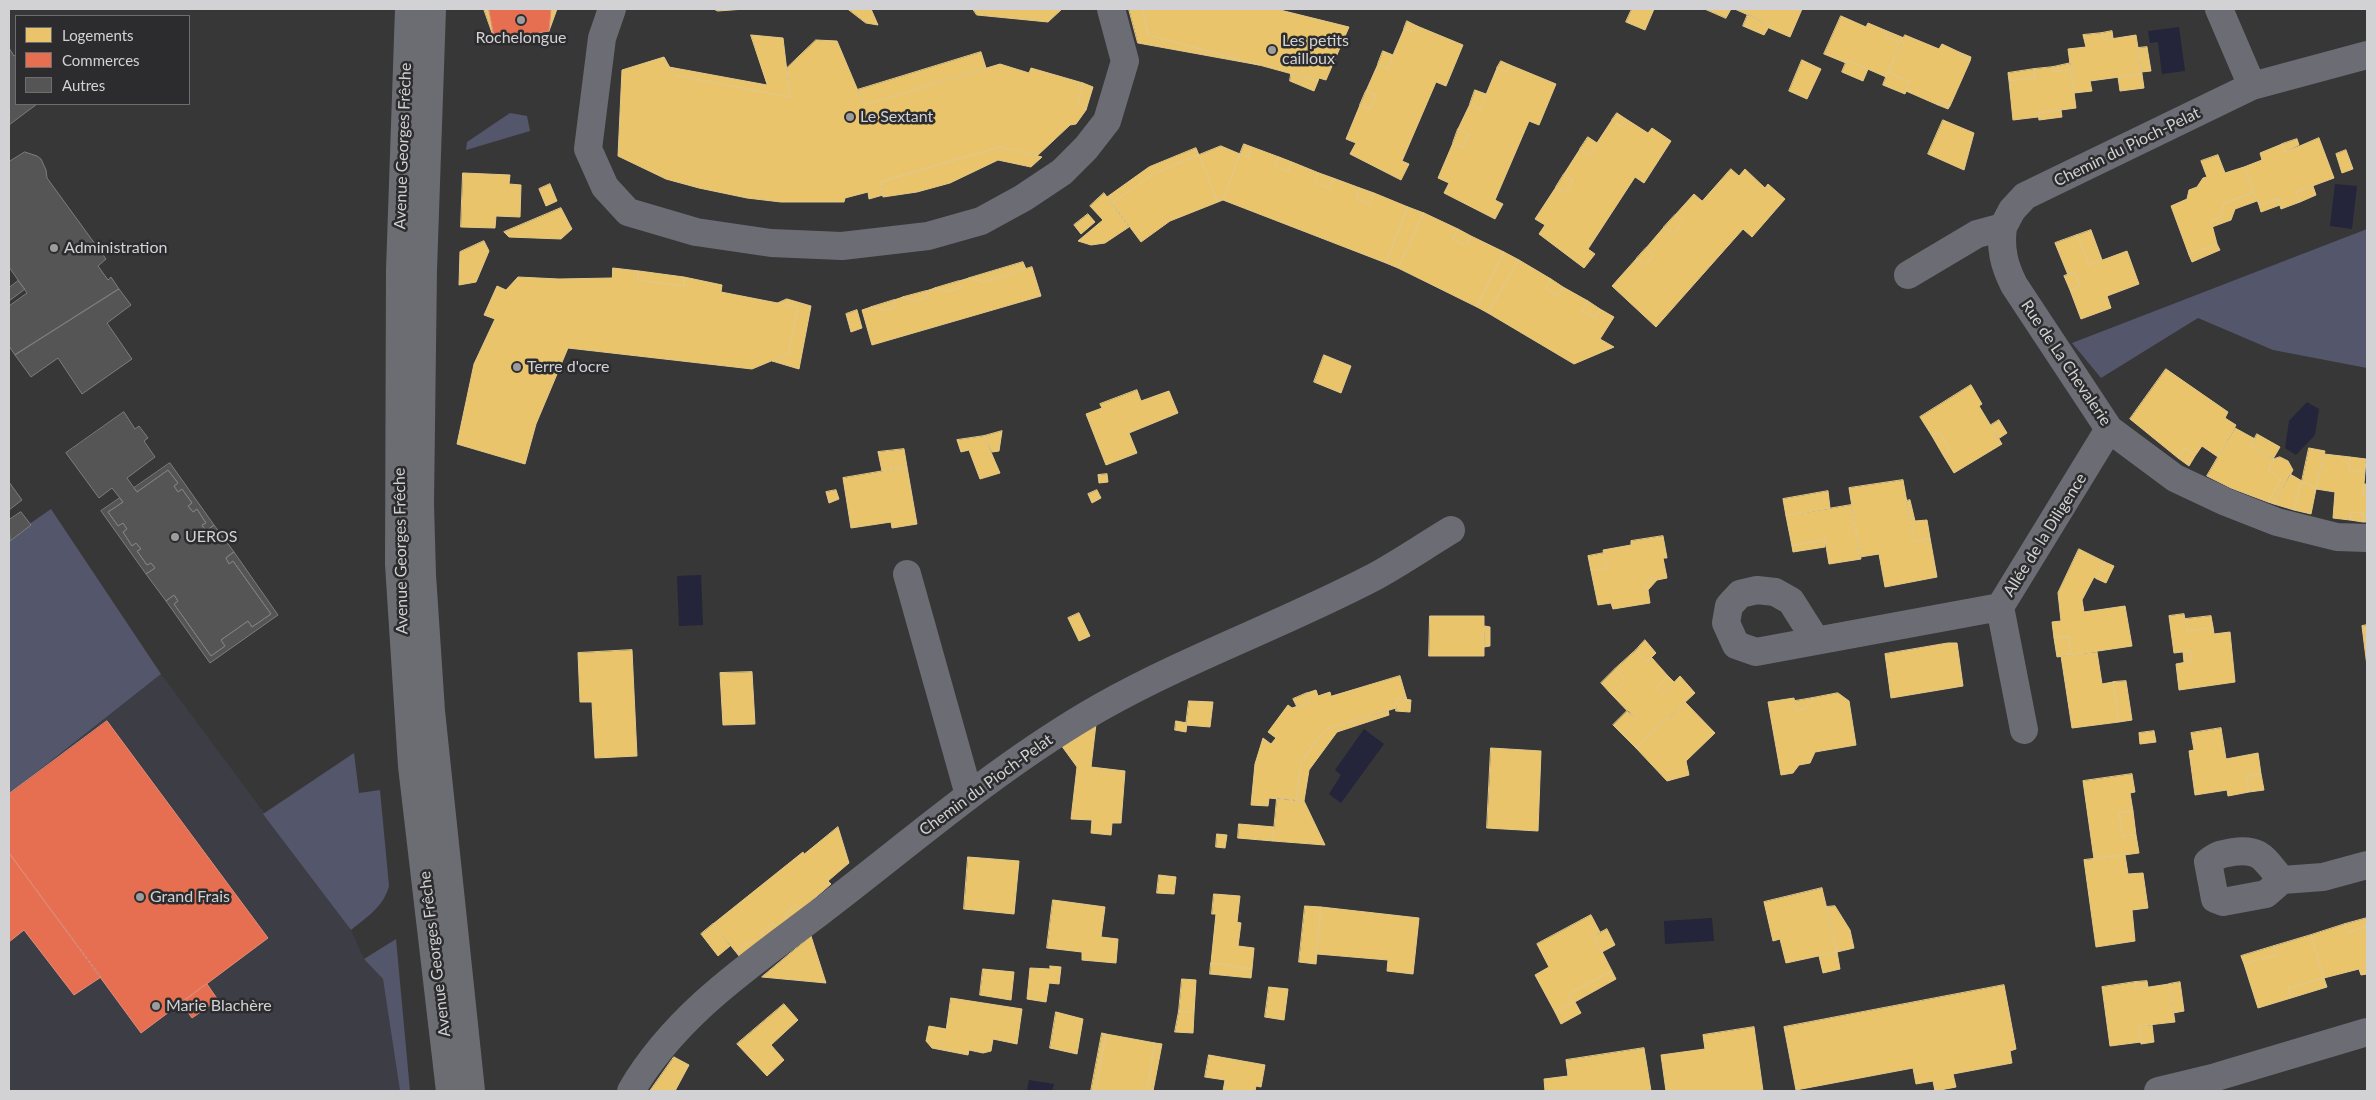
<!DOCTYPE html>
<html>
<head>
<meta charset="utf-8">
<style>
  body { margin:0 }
  #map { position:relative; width:2376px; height:1100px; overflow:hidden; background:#373738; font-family:Lato,sans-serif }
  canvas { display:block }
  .frame { position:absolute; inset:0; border:10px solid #d2d2d4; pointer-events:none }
  .legend { position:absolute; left:15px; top:15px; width:175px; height:90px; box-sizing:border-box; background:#2c2c2e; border:1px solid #6e6e70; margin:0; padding:6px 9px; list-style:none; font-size:15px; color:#d2d2d4 }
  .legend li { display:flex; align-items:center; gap:10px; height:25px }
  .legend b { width:25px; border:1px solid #6e6e70 }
</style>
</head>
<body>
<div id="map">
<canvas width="2376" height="1100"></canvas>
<div class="frame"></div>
<ul class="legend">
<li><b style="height:14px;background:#e9c46a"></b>Logements</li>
<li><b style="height:14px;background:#e76f51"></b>Commerces</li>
<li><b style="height:14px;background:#555556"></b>Autres</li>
</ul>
</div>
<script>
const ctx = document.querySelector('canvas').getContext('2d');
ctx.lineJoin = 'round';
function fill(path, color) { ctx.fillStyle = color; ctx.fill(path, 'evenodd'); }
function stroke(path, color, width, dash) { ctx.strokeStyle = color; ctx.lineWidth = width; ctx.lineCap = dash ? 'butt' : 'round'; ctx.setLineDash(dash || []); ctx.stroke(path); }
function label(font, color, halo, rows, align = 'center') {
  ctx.font = font + ' Lato,sans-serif'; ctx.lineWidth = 5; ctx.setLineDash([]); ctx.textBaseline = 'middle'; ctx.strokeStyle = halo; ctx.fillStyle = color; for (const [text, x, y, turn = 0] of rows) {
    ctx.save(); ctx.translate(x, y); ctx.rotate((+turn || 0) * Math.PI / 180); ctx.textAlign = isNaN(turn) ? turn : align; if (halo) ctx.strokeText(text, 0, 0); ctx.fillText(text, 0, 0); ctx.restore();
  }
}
fill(new Path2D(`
  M161,674L351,930L364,959L383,979L400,1091H9V794Z`), '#3d3d45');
fill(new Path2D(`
  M510,113L527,116L530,131L466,150L467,142Z
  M2367,229V368L2273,350L2198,318L2101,378L2072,343Z
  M51,509L161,674L9,794V538Z
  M354,753L359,793L380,790L389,886C384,906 367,917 351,930L263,814Z
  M396,939L410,1091H400L383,979L364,959Z`), '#54566b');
fill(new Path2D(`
  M2179,27L2185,71L2162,74L2158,42L2150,43L2148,31Z
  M2335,184L2357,186L2352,229L2330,226Z
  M2307,402L2319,409L2315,435L2296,455L2285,448L2289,421Z
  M701,575L703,625L679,626L677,576Z
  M1364,729L1384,744L1341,803L1329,794L1341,775L1335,770Z
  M1712,918L1714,941L1665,944L1664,921Z
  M1029,1080L1054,1084L1052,1091H1027Z`), '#24243a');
const homes = new Path2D(`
  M484,9H489L495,41Z
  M551,9H557L549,31Z
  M714,9H745L718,11Z
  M848,9H871L878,25L866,23Z
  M973,9H1062L1048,22L977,15Z
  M1129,9H1142L1149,35L1259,65L1138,43Z
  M1142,9H1276L1349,27L1326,80L1319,78L1318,81L1149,35Z
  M1632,9H1654L1645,30L1626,22Z
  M1705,9H1731L1726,18Z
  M1735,9H1802L1790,37L1769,28L1770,25Z
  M1748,14L1770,25L1764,35L1743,26Z
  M1841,16L1866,27L1868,23L1887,31L1885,36L1901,43L1886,77L1847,60L1846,63L1824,54Z
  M1407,21L1417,26L1414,33L1404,29Z
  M1417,26L1463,45L1446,86L1436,82L1402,161L1409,164L1401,180L1350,154L1356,143L1346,139L1360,105L1370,109L1376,95L1366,91L1378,64L1387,69L1404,29L1414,33Z
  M1887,31L1904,38L1901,43L1885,36Z
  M2112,31L2113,38L2104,40L2102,33Z
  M2102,33L2104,40L2136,35L2142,74L2090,81L2092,91L2074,93L2068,49L2086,47L2083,35Z
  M751,35L783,38L790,97L674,75L669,67L767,85Z
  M1905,35L1939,49L1942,44L1959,52L1958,55L1970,61L1950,106L1940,101L1938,105L1906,91L1910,82L1888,72Z
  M816,40L837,41L864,105L1000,64L1029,73L1031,68L1083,83L1079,100L1086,110L1076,124L1070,125L1037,156L1000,147L880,182L883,195L869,199L868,192L845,198L844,202H781L747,198L699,188L666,179L618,156L622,70L664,57L674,75L790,97L787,68Z
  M2147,47L2151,71L2141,72L2138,48Z
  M1383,51L1393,55L1387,69L1378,64Z
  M981,52L986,68L864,105L857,90Z
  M1959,52L1971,57L1970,61L1958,55Z
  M1802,60L1821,69L1807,99L1789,91Z
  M1847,60L1868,69L1863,81L1842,72Z
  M1501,61L1510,65L1507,72L1497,68Z
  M2071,63V69L2054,72L2053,67Z
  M1510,65L1556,84L1539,125L1529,121L1495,200L1503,204L1495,219L1444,193L1449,183L1438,178L1453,143L1463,148L1469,134L1458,129L1470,104L1480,109L1497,68L1507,72Z
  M2053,67L2054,72L2071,69L2076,108L2038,113V117L2013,120L2009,81L2036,78L2034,69Z
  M2034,69L2036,78L2009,81L2008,73Z
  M1888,72L1910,82L1905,94L1883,85Z
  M1291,74L1318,81L1314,91L1290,81Z
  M2142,74L2144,88L2120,91L2118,77Z
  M1083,83L1093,87L1086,110L1079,100Z
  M1475,90L1486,94L1480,109L1470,104Z
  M1366,91L1376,95L1370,109L1360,105Z
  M1940,101L1950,106L1948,109L1938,105Z
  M2061,110L2062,117L2039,120L2038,113Z
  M1617,113L1626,119L1621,126L1612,120Z
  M1626,119L1648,133L1652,128L1671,141L1644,183L1635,177L1588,249L1595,254L1584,268L1539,234L1545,225L1535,219L1556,187L1565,193L1573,180L1564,174L1580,149L1589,155L1612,120L1621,126Z
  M1943,120L1974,133L1964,170L1928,154Z
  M1458,129L1469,134L1463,148L1453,143Z
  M1588,137L1597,143L1589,155L1580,149Z
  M2319,138L2334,178L2296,192L2300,202L2281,209L2278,199L2259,205L2244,167L2262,160L2260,153L2282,144L2285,152Z
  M2297,139L2299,145L2285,152L2282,144Z
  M1244,144L1252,147L1248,157L1240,154Z
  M1221,146L1240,154L1223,200L1218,202L1199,155Z
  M1000,147L1042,157L1031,167L998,160L950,183L917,192L883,197L880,182Z
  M1252,147L1279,157L1275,167L1288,172L1292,162L1319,173L1315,183L1329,188L1333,178L1360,188L1356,199L1369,204L1374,193L1408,207L1386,263L1223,200L1240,154L1248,157Z
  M1196,148L1199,155L1153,174L1112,203L1107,197L1149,167Z
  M2346,150L2353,169L2342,173L2336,154Z
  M1199,155L1218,202L1170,221L1141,242L1112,203L1153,174Z
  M2218,155L2225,173L2244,167L2254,192L2224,204L2221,217L2211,221L2217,244L2189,255L2171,206L2187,199L2189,190L2197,187L2203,178L2207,177L2201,161Z
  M1279,157L1292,162L1288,172L1275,167Z
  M1731,169L1739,176L1745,169L1765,188L1768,184L1785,199L1752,237L1743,229L1656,327L1612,286L1637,258L1645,265L1654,255L1646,248L1664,227L1673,234L1683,223L1675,215L1694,194L1702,201Z
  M463,173L510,175L509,184L521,185L520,217L496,216L495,228L461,227Z
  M1319,173L1333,178L1329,188L1315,183Z
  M1564,174L1573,180L1565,193L1556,187Z
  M550,184L557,201L546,206L539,189Z
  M2313,186L2316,195L2300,202L2296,192Z
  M1360,188L1374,193L1369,204L1356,199Z
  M2254,192L2257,201L2235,209L2231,220L2212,227L2211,221L2221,217L2224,204Z
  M1104,193L1129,227L1105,243L1091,245L1078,241L1103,220L1090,206Z
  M2278,199L2280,205L2261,212L2259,205Z
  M1408,207L1424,213L1398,268L1386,263Z
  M561,208L572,229L561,239L509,237L504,232Z
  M1424,213L1458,229L1453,239L1466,246L1471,236L1504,252L1477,307L1398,268Z
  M1088,214L1095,222L1081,234L1074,225Z
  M1675,215L1683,223L1673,234L1664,227Z
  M1458,229L1471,236L1466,246L1453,239Z
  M2091,230L2102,260L2089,265L2077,235Z
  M2077,235L2089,265L2127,251L2139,284L2107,296L2111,308L2081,319L2070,290L2080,286L2075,272L2068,275L2055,243Z
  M484,241L489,251L476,282L459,285L460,252Z
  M2217,244L2220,250L2192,262L2189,255Z
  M1646,248L1654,255L1645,265L1637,258Z
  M1504,252L1519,260L1488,313L1477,307Z
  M1519,260L1551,279L1546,289L1558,296L1563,287L1588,301L1582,311L1594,318L1600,309L1614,317L1600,339L1614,347L1574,364L1488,313Z
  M1023,262L1026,269L983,282L969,278Z
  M1032,267L1041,296L872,345L862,310L871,307L885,310L896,307L894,300L903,297L917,301L928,297L926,291L935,288L949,291L961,288L959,281L969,278L983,282Z
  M613,268L639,271L638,280L684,286V277L722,285L721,292L798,307L788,354L752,369L568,348L536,424L525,464L457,444L474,364L495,319L484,315L497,286L506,290L518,277L559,279L612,278Z
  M639,271L684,277V286L638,280Z
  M2075,272L2080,286L2070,290L2064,276Z
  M1551,279L1563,287L1558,296L1546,289Z
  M959,281L961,288L949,291L935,288Z
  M926,291L928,297L917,301L903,297Z
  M787,299L811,306L799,369L772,361L788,354L798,307L778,303Z
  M894,300L896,307L885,310L871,307Z
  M1588,301L1600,309L1594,318L1582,311Z
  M857,310L862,328L851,332L846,314Z
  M1324,355L1351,366L1341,393L1314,382Z
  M2166,369L2228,412L2225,418L2236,425L2218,457L2202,446L2195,456L2185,448L2178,458L2130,419Z
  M1971,385L1982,404L1979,406L2002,444L1954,473L1943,455L1950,450L1939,431L1932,436L1920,417Z
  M1137,390L1141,401L1169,391L1178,413L1129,433L1137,453L1106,465L1086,414L1102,408L1100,404Z
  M1999,420L2007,433L1998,439L1991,425Z
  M2235,428L2255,439L2251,446L2274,459L2268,470L2281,479L2268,502L2231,488L2207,476Z
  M1002,431L999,451L992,452L984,436Z
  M1939,431L1950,450L1943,455L1932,436Z
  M2257,434L2280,447L2273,459L2251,446Z
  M984,436L1000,473L980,479L969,450L961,452L957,440Z
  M2185,448L2195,456L2189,466L2178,458Z
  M2309,448L2325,451L2316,489L2302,481Z
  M904,449L907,467L882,471L878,452Z
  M2324,454L2350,457L2349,470L2365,472L2363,495L2367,494V522H2363L2364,513L2351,512L2350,520L2333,518L2335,492L2316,489Z
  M2280,457L2288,461L2293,470L2274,504L2268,502L2281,479L2268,470L2274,459Z
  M2350,457L2366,459L2365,472L2349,470Z
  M907,467L917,524L892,528L891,522L851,528L843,478Z
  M1107,474L1108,482L1099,483L1098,475Z
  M2290,474L2302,481L2294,510L2274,504Z
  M1903,480L1914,542L1930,538L1937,577L1885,587L1879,554L1860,557L1849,488Z
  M2302,481L2316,489L2311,514L2294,510Z
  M2364,484H2367V494L2363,495Z
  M836,490L839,499L829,503L826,492Z
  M1097,490L1101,498L1092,503L1088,494Z
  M1828,491L1830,508L1786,516L1783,499Z
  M1910,500L1915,521L1927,520L1930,538L1914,542L1906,501Z
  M1851,505L1861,559L1829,564L1825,540L1792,546L1786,516Z
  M2351,512L2364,513L2363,522L2350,520Z
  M1663,536L1667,558H1663L1667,578L1657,580L1652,577L1644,587L1648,590L1650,603L1613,609L1611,603L1598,605L1591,571L1607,569L1603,550L1631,545V541Z
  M1825,540V547L1793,552L1792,546Z
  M2079,549L2105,562L2097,579L2094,577L2082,600L2084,612L2125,606L2132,646L2071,655L2069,637L2054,638L2052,622L2061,621L2058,593Z
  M1604,553L1607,569L1591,571L1588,556Z
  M2105,562L2114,566L2106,583L2097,579Z
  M1652,577L1657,580L1648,590L1644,587Z
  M1079,613L1090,636L1079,641L1068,618Z
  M2184,614L2187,631L2213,627L2214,634L2230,632L2235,682L2179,690L2176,664L2192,661L2190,651L2174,653L2169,616Z
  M1430,616H1484V656H1429Z
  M2211,616L2213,627L2187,631L2185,619Z
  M2367,625V666L2362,626Z
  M1485,626L1490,627V646L1484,647Z
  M2069,637L2071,655L2057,657L2054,638Z
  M1645,640L1656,653L1647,662L1636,650Z
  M1948,643H1957L1963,686L1891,698L1885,654Z
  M632,650L637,756L595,758L592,702H580L578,653Z
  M1636,650L1647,662L1652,658L1668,676L1656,688L1663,694L1680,676L1695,693L1636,748L1622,734L1636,720L1612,695L1626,681L1615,669Z
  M2190,651L2192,661L2184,662L2183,652Z
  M2097,652L2102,684L2113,682L2119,722L2072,728L2061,656Z
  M1615,669L1626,681L1612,695L1601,683Z
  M752,672L755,724L723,725L720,673Z
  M1400,676L1407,700L1397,698L1396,708L1325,730L1301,762L1296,801L1269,798L1268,806L1251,805L1255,764L1263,738L1271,744L1276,738L1268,732L1288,705L1292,708L1310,702L1307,693L1316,690L1318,696L1330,692L1331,696Z
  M1668,676L1674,682L1663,694L1656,688Z
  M2126,681L2132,720L2119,722L2113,682Z
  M1307,693L1310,702L1297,707L1293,699Z
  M1838,693L1849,701L1856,745L1815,752L1810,763L1799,765L1793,773L1781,775L1768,702L1794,698L1796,711L1807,708L1812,698Z
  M1397,698L1411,700L1410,712L1396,711Z
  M1812,698L1807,708L1796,711L1795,701Z
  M1189,701L1213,702L1210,727L1186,725Z
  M1685,702L1715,733L1686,761L1689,775L1667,781L1636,748Z
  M1388,710L1389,715L1337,732L1309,770L1304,801H1296L1301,762L1325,730Z
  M1628,710L1636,720L1622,734L1613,725Z
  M1176,721L1187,723L1186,732L1175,730Z
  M1096,724L1091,767L1125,771L1121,823H1112L1111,835L1091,833L1092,820L1071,819L1077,767L1061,745Z
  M2221,728L2226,759L2258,753L2261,774L2246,776L2249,792L2228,796L2227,790L2195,795L2189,751L2194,750L2191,733Z
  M2154,731L2156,742L2140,744L2139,733Z
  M1491,748L1541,751L1538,831L1487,828Z
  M2132,774L2135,792L2130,793L2133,811L2119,813L2123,836L2136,835L2139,853L2094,859L2083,781Z
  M2261,774L2264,790L2249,792L2246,776Z
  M1277,798L1304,801L1325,845L1273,841Z
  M2133,811L2136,835L2123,836L2119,813Z
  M1239,824L1274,827L1273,841L1238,838Z
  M838,827L849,863L828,881L831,884L809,903L800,910L796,905L784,915L792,925L781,933L773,923L761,933L769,943L758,951L750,942L737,952L744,962L713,924L803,852L804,854Z
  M1217,834L1227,835L1225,848L1216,847Z
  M2125,855L2128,874L2143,873L2148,908L2132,910L2135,941L2096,947L2084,860Z
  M968,857L1019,861L1014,914L964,909Z
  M1159,875L1176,877L1174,894L1157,893Z
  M1822,888L1837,952L1786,963L1780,939L1773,941L1764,902Z
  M1214,894L1240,896L1237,922L1241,923L1238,946L1254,948L1252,969L1211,963L1216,914H1212Z
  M1053,900L1105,907L1101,937L1118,939L1116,963L1082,960V952L1047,948Z
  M796,905L800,910L792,925L784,915Z
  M1305,906L1321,907L1316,964L1299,962Z
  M1835,906L1850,930L1854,948L1837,952L1826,907Z
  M1321,907L1419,918L1413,974L1387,971L1388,960L1317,954Z
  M1591,915L1600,932L1594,936L1612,971L1569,994L1573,1003L1555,1012L1535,975L1549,967L1537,944Z
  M2367,918V926L2347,933L2345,924Z
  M773,923L781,933L769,943L761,933Z
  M713,924L730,946L718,956L701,934Z
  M2345,924L2347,933L2367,926V974L2361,975L2359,969L2324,978L2311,935Z
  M1607,929L1615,945L1602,952L1594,936Z
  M2311,935L2324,978L2288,988L2291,998L2258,1008L2244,964L2276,955L2274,946Z
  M811,936L826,983L762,977Z
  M750,942L758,951L745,962L737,952Z
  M2274,946L2276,955L2244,964L2241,956Z
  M1837,952L1840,969L1823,973L1819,956Z
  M1211,963L1252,969L1251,978L1210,974Z
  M1050,966L1061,967L1059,984L1049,983L1046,1002L1027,999L1030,968L1050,969Z
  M983,969L1014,972L1011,1000L980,995Z
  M1612,971L1616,979L1573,1003L1569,994Z
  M2324,978L2327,987L2291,998L2288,988Z
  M1182,979L1196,980L1194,1013L1179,1011Z
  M2147,981L2148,987L2136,989L2135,982Z
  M2135,982L2136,989L2169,984L2175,1022L2139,1026L2141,1042L2110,1046L2102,987Z
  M2180,982L2184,1011L2173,1013L2169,984Z
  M2004,985L2016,1049L2010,1051L2012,1063L1953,1074L1956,1087L1935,1091L1933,1081L1916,1084L1913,1068L1796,1090L1784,1027Z
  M1269,987L1288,989L1284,1020L1265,1017Z
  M951,998L1022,1009L1017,1044L993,1039L991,1051L983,1053L969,1050L968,1055L932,1048L926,1041L929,1026L946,1029Z
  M1575,1002L1581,1013L1561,1024L1555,1012Z
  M784,1004L798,1020L771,1045L784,1060L767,1076L737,1044Z
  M1179,1011L1194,1013L1193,1033L1175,1032Z
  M1056,1012L1083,1019L1077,1054L1050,1048Z
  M2152,1025L2154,1042L2141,1044L2139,1026Z
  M1754,1027L1763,1091H1666L1661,1055L1705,1049L1703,1035Z
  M1102,1033L1106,1034L1096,1091H1091Z
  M1106,1034L1155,1043L1147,1091H1096Z
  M1155,1043L1162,1044L1153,1091H1147Z
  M1644,1048L1651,1091H1545L1544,1079L1568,1076L1566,1060Z
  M1209,1055L1265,1065L1261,1087L1256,1086L1255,1091H1223L1225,1080L1205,1077Z
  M674,1057L689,1065L675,1091H650Z`);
fill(homes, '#e9c46a');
stroke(homes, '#e2c88a', 1);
const shops = new Path2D(`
  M489,9H551L549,31L495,41Z
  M107,721L268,938L141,1033L9,853V794Z
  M9,853L101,977L74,995L24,930L9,942Z
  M207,984L218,1000L192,1018L181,1003Z`);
fill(shops, '#e76f51');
stroke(shops, '#e18d78', 1);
const building = new Path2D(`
  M9,48L14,56L16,55V104H37L9,125Z
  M25,152L37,156L41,159L46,170L47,178L106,259L98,266L108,280L111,277L119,289L15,355L9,346V306L27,293L9,267V162Z
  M18,281L25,289L9,301V288Z
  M119,289L131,305L107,323L132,359L82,394L58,358L31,377L15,355Z
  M124,412L135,429L139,426L148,438L144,441L155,457L127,478L134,488L137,492L168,470L178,483L174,486L178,492L182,489L192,503L188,506L193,512L197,509L206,523L202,525L206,531L214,525L234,552L226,558L229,564L233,561L271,614L252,627L248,621L221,640L225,646L211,656L174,604L178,601L174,595L166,601L146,574L155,568L151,563L147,565L137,551L141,549L136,543L132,546L123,532L127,529L123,523L118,526L108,512L123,502L112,488L99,498L66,453Z
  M170,463L214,525L206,531L202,525L206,523L197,509L193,512L188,506L192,503L182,489L178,492L174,486L178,483L168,470L137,492L134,488Z
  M9,482L22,500L9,510Z
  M120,498L123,502L108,512L118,526L123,523L127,529L123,532L132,546L136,543L141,549L137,551L147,565L151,563L155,568L146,574L101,511Z
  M21,512L31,525L10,541L9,520Z
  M234,552L278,615L210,663L166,601L174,595L178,601L174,604L211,656L225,646L221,640L248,621L252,627L271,614L233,561L229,564L226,558Z`);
fill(building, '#555556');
stroke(building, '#7d7d7e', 1);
stroke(new Path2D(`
  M612,9L602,38L588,149L605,187L628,212L696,232L771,243L842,246L928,236L981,221L1023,198L1062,172L1086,148L1107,121L1125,61L1111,9
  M2219,9L2252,86
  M2003,227C2000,249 2004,265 2014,285L2109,429L2175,478L2226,502L2277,522L2337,537L2367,538
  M1908,275L1977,234L2003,227L2012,210L2025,196L2252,86L2367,55
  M907,574L969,795
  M2000,607L2024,730
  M1815,639L1791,601L1775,592L1757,590L1740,594L1729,606L1726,623L1736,645L1756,652L2000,607L2109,429
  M2282,880C2264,860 2262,848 2233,852C2221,854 2217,855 2208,862L2215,899L2223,902L2266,894L2282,880L2323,877L2367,865
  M631,1091C676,1014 750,965 820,912C912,842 999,765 1101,707C1188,658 1284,624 1374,577C1400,563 1426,545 1451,530
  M2158,1091L2216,1077L2367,1032`), '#6c6d74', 28);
stroke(new Path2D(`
  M409,9L400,270L399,564L412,766L450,1091
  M432,9L423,270L420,504L422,575L431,711L471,1091`), '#6c6d72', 28);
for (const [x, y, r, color] of [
  [521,20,5,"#9c9c9d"],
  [1272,50,5,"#9c9c9d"],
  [850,117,5,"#9c9c9d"],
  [54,248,5,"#9c9c9d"],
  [517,367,5,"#9c9c9d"],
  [175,537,5,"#9c9c9d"],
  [140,897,5,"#9c9c9d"],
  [156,1006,5,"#9c9c9d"]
]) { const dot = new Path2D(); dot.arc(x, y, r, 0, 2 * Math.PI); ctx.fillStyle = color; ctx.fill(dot); stroke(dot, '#2c2c2e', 2); }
label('16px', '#d2d2d4', '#2c2c2e', [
  ["Rochelongue",521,38,"center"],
  ["Les petits",1282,41],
  ["cailloux",1282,59],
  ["Le Sextant",860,117],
  ["Administration",64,248],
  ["Terre d'ocre",527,367],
  ["UEROS",185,537],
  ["Grand Frais",150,897],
  ["Marie Blachère",166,1006]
], 'left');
label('16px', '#d2d2d4', '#2c2c2e', [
  ["Avenue Georges Frêche",403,146,-88],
  ["Chemin du Pioch-Pelat",2127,147,-26],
  ["Rue de La Chevalerie",2066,363,56],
  ["Allée de la Diligence",2045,535,-58],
  ["Avenue Georges Frêche",401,551,-91],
  ["Chemin du Pioch-Pelat",986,785,-36],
  ["Avenue Georges Frêche",435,954,-97]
]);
</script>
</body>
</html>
